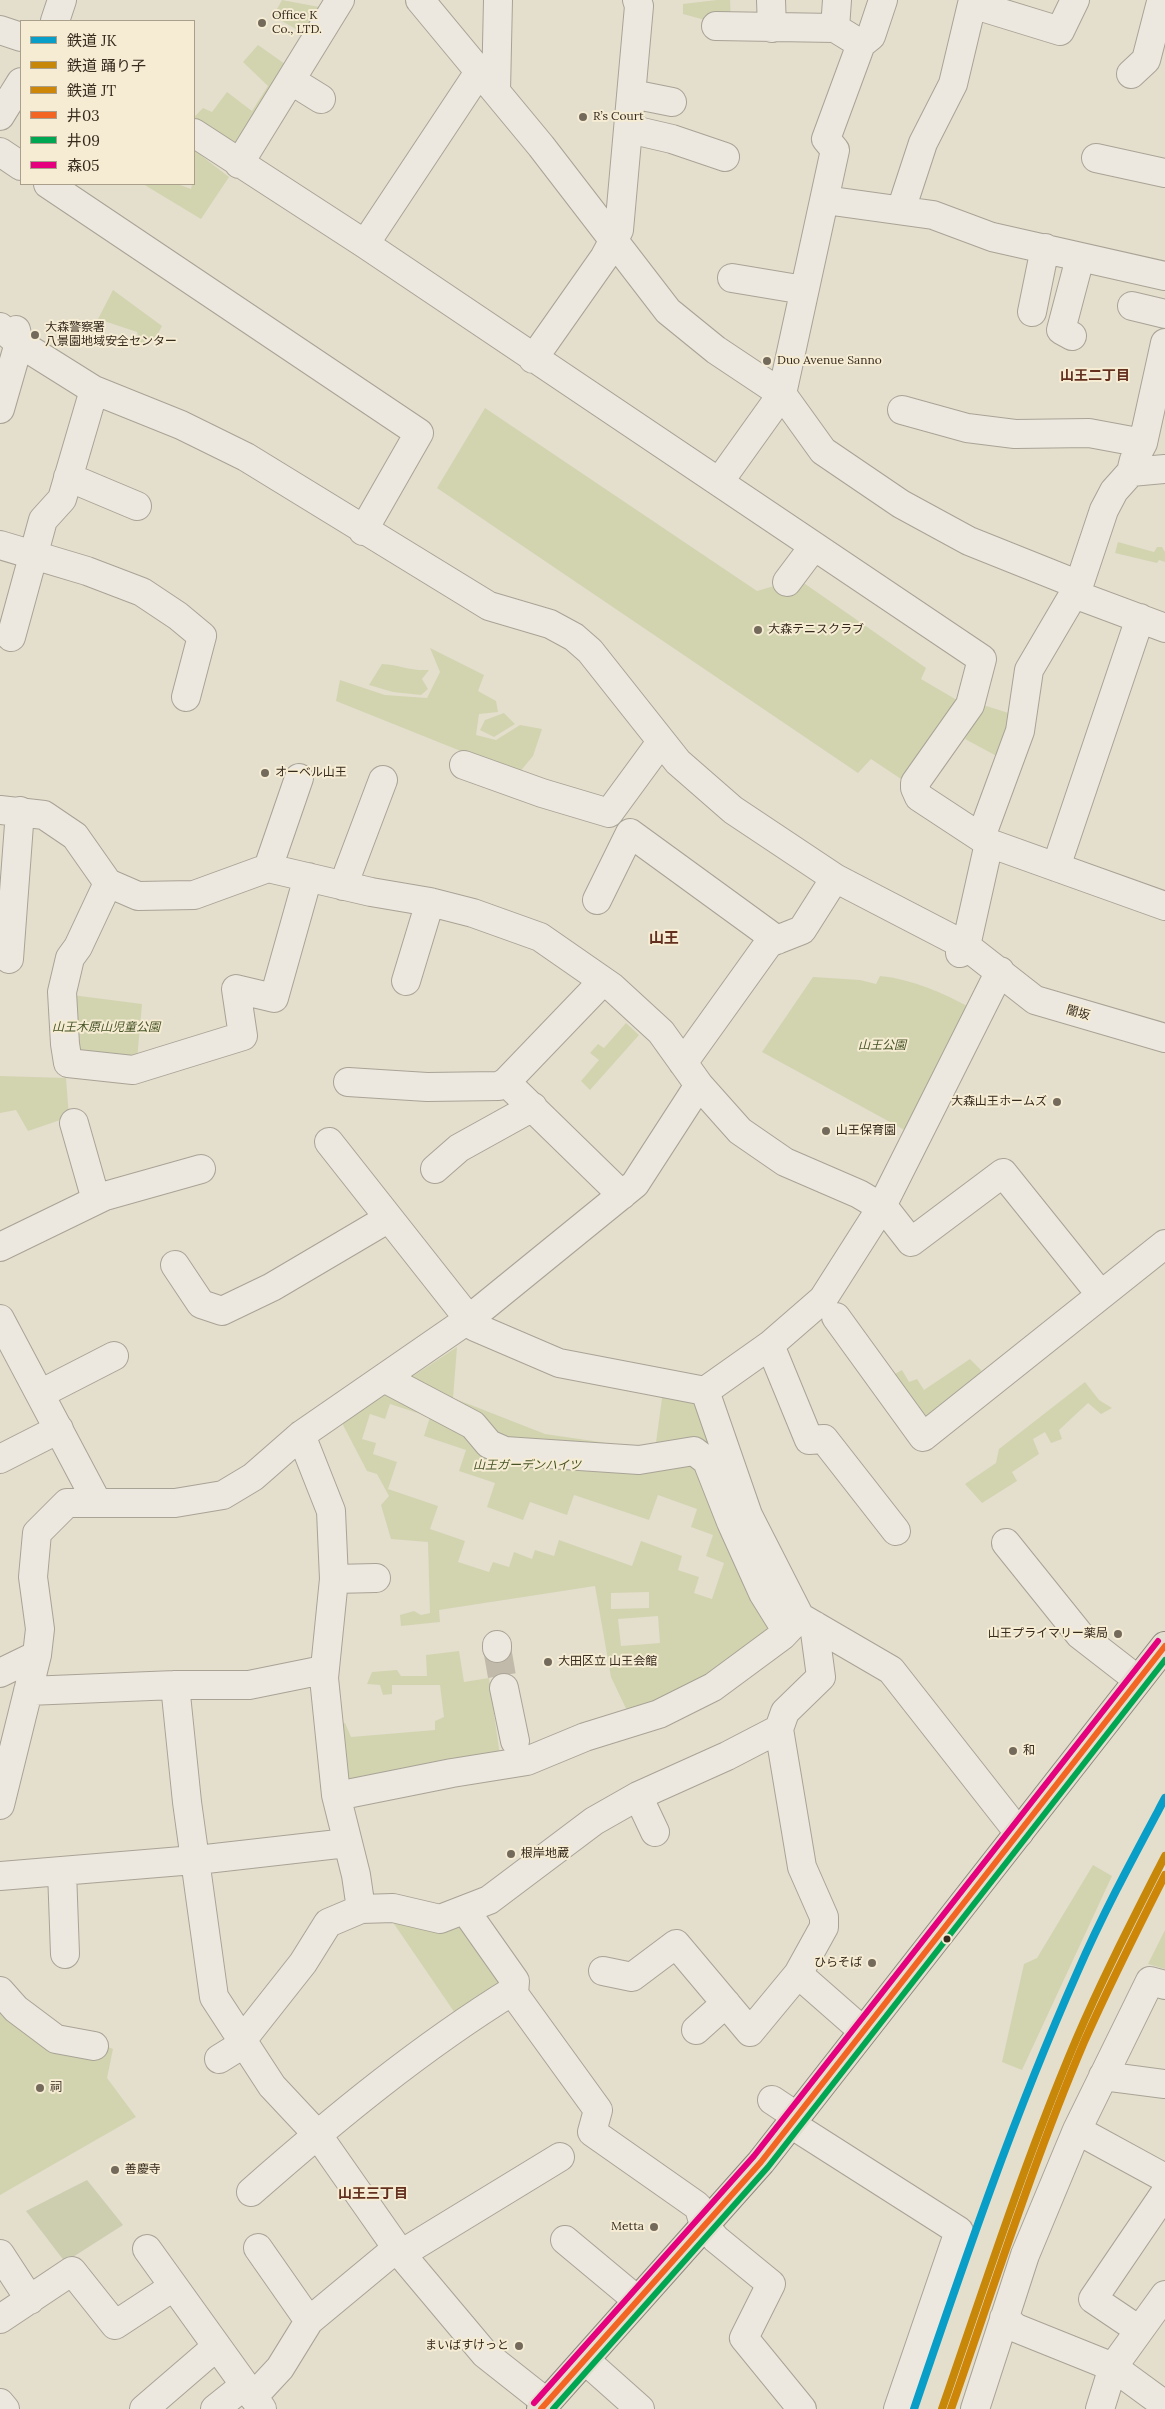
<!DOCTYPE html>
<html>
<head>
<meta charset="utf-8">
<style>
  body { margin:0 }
  #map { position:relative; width:1165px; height:2409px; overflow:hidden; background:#e4decd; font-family:Lora,"Noto Sans JP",serif }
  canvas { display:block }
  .legend { position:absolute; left:20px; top:20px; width:175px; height:165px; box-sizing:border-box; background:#f5ecd3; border:1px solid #a99f8b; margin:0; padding:6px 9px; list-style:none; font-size:15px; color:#372b1e }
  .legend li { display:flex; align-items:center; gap:10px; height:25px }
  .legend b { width:25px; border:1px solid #a99f8b }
</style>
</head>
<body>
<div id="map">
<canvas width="1165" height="2409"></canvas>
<ul class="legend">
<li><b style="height:6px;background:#089ec7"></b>鉄道 JK</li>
<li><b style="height:6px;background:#c78708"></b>鉄道 踊り子</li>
<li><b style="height:6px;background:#cd8608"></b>鉄道 JT</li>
<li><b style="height:6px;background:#f26522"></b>井03</li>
<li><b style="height:6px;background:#00a651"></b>井09</li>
<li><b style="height:6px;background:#e5007d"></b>森05</li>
</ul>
</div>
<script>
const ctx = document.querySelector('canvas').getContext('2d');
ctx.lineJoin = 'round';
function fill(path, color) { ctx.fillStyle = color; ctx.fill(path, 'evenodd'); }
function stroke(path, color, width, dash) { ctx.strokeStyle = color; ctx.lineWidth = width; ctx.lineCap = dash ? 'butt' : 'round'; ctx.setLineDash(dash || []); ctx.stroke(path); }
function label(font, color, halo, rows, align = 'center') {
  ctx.font = font + ' Lora,"Noto Sans JP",serif'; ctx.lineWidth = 4; ctx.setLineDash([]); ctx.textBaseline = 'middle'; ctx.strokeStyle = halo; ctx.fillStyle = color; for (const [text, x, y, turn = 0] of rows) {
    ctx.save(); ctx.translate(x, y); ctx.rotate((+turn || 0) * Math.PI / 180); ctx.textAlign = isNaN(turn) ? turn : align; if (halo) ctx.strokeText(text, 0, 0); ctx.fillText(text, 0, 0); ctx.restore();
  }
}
fill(new Path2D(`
  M282,0L330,9L238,155L194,124V117L203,108L212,112L227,92L252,111L268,86L243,62L258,45L285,64L303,33L273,16Z
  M717,0H730L731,25L716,23L683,14V4Z
  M194,150L229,177L201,219L143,184H178L191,189L192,184H194Z
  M113,290L162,326L154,341L141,346L137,332L98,319Z
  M485,408L757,591L798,579L926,668L921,679L962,703L904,781L871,759L858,773L437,488Z
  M1118,542L1154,552L1157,547H1162L1165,552V562L1159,560L1157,563L1115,553Z
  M430,648L484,675L478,691L496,701L498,712L479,714L476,735L496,740L520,725L542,729L533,756L518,774L336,701L340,680L385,695L427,698L440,672Z
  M382,664C400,665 410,671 429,670L422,679L428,689L421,695L393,692L369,685Z
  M983,705L1015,715L1004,760L965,739Z
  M504,713L515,724L494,737L480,730L485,720Z
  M880,976C912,979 943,993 971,1008L910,1133L762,1052L813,977L860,980L876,984Z
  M72,995L142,1004L137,1060L81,1054L73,1045Z
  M626,1023L639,1035L590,1090L581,1081L599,1060L590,1053L598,1044L604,1048Z
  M0,1076L66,1078L69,1117L28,1131L16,1110L0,1113Z
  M457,1347L453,1398L545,1434L655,1450L663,1391L702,1398L780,1631L631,1719L611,1677L595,1586L439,1610L440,1622L401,1626L400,1615L414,1611L421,1615L430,1613L428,1542L391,1539L381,1505L389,1496L377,1474L367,1471L342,1423ZM390,1404L430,1417L424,1436L466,1450L459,1471L495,1483L487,1507L523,1520L530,1502L567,1515L574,1495L649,1520L658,1495L697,1509L691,1527L713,1535L706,1556L724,1563L712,1599L694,1593L699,1577L678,1570L682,1556L641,1541L632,1566L559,1540L554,1556L535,1550L532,1559L514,1552L509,1567L493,1562L489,1572L458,1562L465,1541L430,1529L438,1506L388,1489L397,1462L373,1454L376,1443L362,1439L370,1414L385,1419ZM649,1592V1608L611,1609V1593ZM658,1616L660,1643L621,1646L618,1619Z
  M970,1359L981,1370L980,1379L926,1418L893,1375L902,1370L909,1382L917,1379L924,1390Z
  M1085,1382L1099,1400L1112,1408L1101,1414L1088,1403L1059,1430L1062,1439L1051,1443L1045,1432L1033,1439L1039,1454L1012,1472L1017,1481L982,1503L965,1484L996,1463L999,1449Z
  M459,1651L464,1682L489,1678L500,1756L334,1784L330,1724L345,1723L351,1737L435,1730V1721L444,1717L440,1685H392V1694L383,1695L380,1685L367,1684L372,1672L397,1670L401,1676H427L426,1655Z
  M1093,1865L1112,1876L1022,2070L1002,2062L1024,1964L1037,1958Z
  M388,1915L463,1919L508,1984L459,2019Z
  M1165,1930V1969L1148,1964Z
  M0,1991L16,2009L113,2049L107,2078L136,2117L0,2195Z`), '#d2d4b0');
fill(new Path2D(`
  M87,2180L123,2225L65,2262L26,2211Z`), '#ccceaf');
stroke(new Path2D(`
  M497,1648L504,1688`), '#c1baaa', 28, [28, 14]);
const minor = new Path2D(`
  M420,0L541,146L668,311L716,350L782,394L823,451L901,504L969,541L1079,585
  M771,0L772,28
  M55,21L62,0
  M716,26L835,28L861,44L826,139L835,150L782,394L719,482
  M835,28L837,0
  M0,30L21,37
  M861,44L871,36L883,0
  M1131,74L1146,60L1161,2
  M292,81L321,99
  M496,91L498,0
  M632,94L672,102
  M0,116L21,82
  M629,129L672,139L725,157
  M194,133L365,244L982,659L970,705L915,783V788L919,797L989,843L1165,906
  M0,152L21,166
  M1096,158L1165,173
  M239,164L340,0
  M48,184L419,433L363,531
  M825,200L933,215L992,237L1165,276
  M901,210L923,143L953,84L972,4L1060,31L1075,0
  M365,244L479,72
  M732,278L804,290
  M1132,306L1165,314
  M1032,312L1045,248
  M0,327L19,343L94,390L181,425L246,457L489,606L550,624L574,637L590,651L678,762L733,810L835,878L966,946L1035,1000L1165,1038
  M1072,336L1061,330L1080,258
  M533,359L604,258L619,230L639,6L637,0
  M0,409L19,343L16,330
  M902,410L967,428L1015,434L1089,433L1143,443
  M1131,472L1165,469
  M68,477L137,506
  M0,545L87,571L142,592L178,616L202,636L186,697
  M787,582L814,546
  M1074,594L1165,628
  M11,637L43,520L62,499L94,390
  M464,765L542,793L609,813L661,742
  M0,810L44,815L75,836L108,883L138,896L194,895L268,868L371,892L430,902L473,913L540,937L612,987L661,1032L699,1085L740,1131L785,1162L859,1194L886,1210L911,1242L1003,1173L1101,1295
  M981,837L1020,731L1029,670L1079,585L1104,510L1114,491L1131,472L1134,460L1143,443L1165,343
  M1056,867L1140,618
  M268,868L299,778
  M108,883L78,947L70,958L62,992L65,1044L68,1063L133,1070L243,1036L236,989L274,998L308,877
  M343,886L383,780
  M597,900L630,833L777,940
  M960,953L966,946L989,843
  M9,959L20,811
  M406,981L430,902
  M683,1063L769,943L802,930L835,878
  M348,1082L427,1087L499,1086L506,1082L603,981
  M506,1082L622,1195
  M74,1123L96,1200
  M329,1142L475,1327L559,1363L705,1391L770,1345L823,1299L881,1208L1000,971
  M435,1169L459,1148L533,1107
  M0,1247L105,1196L201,1169
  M175,1265L201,1304L222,1311L272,1287L389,1218
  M836,1317L923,1437L1165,1244
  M0,1319L97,1502
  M770,1345L809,1440L824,1439L896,1531
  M384,1378L473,1425L489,1444L505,1451L639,1460L694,1451L707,1461L731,1522L763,1593L786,1630
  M705,1391L748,1515L800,1617L891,1670L1019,1833
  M40,1394L114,1356
  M301,1435L331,1511L334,1579L324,1678L336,1795L356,1875L361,1909
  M0,1459L59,1429
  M1006,1543L1080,1635L1138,1680
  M334,1579L376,1578
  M497,1645V1648
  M0,1673L37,1655
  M175,1685L187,1802L214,1997L272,2086L317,2134L401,2254L485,2354L547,2403
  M504,1688L515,1741
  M28,1691L175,1685H249L323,1670
  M352,1793L452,1773L527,1761L585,1737L659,1714L713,1687L782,1636L800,1617
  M638,1796L655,1832
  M0,1805L37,1655L40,1629L33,1577L37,1533L67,1503H175L223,1495L253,1477L301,1435L469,1319L635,1184L699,1085
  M62,1871L65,1954
  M0,1876L206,1859L347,1843
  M465,1910L515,1981L514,1994L598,2110L592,2132L696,2205L699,2208L704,2225L716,2239L771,2284L744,2338L802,2409
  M603,1971L632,1977L676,1944L750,2032L798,1974L863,2031
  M798,1974L824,1927V1917L802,1867L779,1729L785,1712L821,1677L814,1625
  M0,1991L16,2009L56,2039L94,2046
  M696,2030L726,2003
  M219,2059L240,2046L243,2039L303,1963L328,1923L361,1909L393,1908L440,1919L489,1900L594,1821L638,1796L727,1756L779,1729
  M1103,2076L1165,2084
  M772,2100L796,2116
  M791,2124L959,2231L898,2409
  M1077,2130L1165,2178
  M251,2192C334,2119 420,2048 514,1990
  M565,2240L637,2300
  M258,2248L309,2321
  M147,2249L262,2409
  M0,2254L30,2300
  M401,2254L560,2157
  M1004,2318L1016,2328L1113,2367L1165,2405
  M0,2319L72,2271L115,2325L173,2287
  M1139,2330L1093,2299L1165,2193
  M585,2360L640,2409
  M253,2397L280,2368L309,2321L397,2248
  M0,2403L5,2409
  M144,2409L216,2347
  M215,2409L245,2385
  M975,2409L1025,2255L1077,2130L1150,1981L1165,1985
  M1100,2409L1113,2367L1165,2295`);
const major = new Path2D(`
  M541,2409L761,2162L1165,1646`);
stroke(minor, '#a9a396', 30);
stroke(major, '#8f887d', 30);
stroke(minor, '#ece8df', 28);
stroke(major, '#e3ded0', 28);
stroke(new Path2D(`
  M541,2409L761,2162L1165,1646`), '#f26522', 6);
stroke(new Path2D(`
  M553,2409L768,2167L1165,1660`), '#00a651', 6);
stroke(new Path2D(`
  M534,2403L754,2156L1158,1641`), '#e5007d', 6);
stroke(new Path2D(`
  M914,2409C964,2262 1014,2115 1077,1973C1103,1913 1134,1856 1165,1798`), '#089ec7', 8);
stroke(new Path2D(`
  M942,2409C985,2285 1025,2160 1076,2040C1103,1977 1134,1917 1165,1856`), '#c78708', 8);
stroke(new Path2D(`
  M951,2409C994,2286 1033,2162 1084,2042C1109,1986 1137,1930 1165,1875`), '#cd8608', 8);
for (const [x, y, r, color] of [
  [262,23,5,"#746a5b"],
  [583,117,5,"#746a5b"],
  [35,335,5,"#746a5b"],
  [767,361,5,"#746a5b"],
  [758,630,5,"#746a5b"],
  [265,773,5,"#746a5b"],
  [1057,1102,5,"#746a5b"],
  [826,1131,5,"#746a5b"],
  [1118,1634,5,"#746a5b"],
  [548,1662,5,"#746a5b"],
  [1013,1751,5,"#746a5b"],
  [511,1854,5,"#746a5b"],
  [947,1939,4.5,"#372b1e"],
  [872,1963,5,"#746a5b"],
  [40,2088,5,"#746a5b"],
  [115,2170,5,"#746a5b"],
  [654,2227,5,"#746a5b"],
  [519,2346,5,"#746a5b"]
]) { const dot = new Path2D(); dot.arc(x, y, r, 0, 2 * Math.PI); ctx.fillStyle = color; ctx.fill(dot); stroke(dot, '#f5ecd3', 2); }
label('12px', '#372b1e', '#f5ecd3', [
  ["Office K",272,16],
  ["Co., LTD.",272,30],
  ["R’s Court",593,117],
  ["大森警察署",45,328],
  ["八景園地域安全センター",45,342],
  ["Duo Avenue Sanno",777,361],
  ["大森テニスクラブ",768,630],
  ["オーベル山王",275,773],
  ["大森山王ホームズ",1047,1102,"right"],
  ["山王保育園",836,1131],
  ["山王プライマリー薬局",1108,1634,"right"],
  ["大田区立 山王会館",558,1662],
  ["和",1023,1751],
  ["根岸地蔵",521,1854],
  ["ひらそば",862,1963,"right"],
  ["祠",50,2088],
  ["善慶寺",125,2170],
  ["Metta",644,2227,"right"],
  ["まいばすけっと",509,2346,"right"]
], 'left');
label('12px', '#372b1e', '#f5ecd3', [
  ["闇坂",1078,1013,16]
]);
label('italic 12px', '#465325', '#f5ecd3', [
  ["山王木原山児童公園",106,1028],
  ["山王公園",882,1046],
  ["山王ガーデンハイツ",527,1466]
]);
label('bold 14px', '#63301f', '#f5ecd3', [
  ["山王二丁目",1095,376],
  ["山王三丁目",373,2194]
]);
label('bold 15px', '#63301f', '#f5ecd3', [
  ["山王",664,939]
]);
</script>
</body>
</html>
